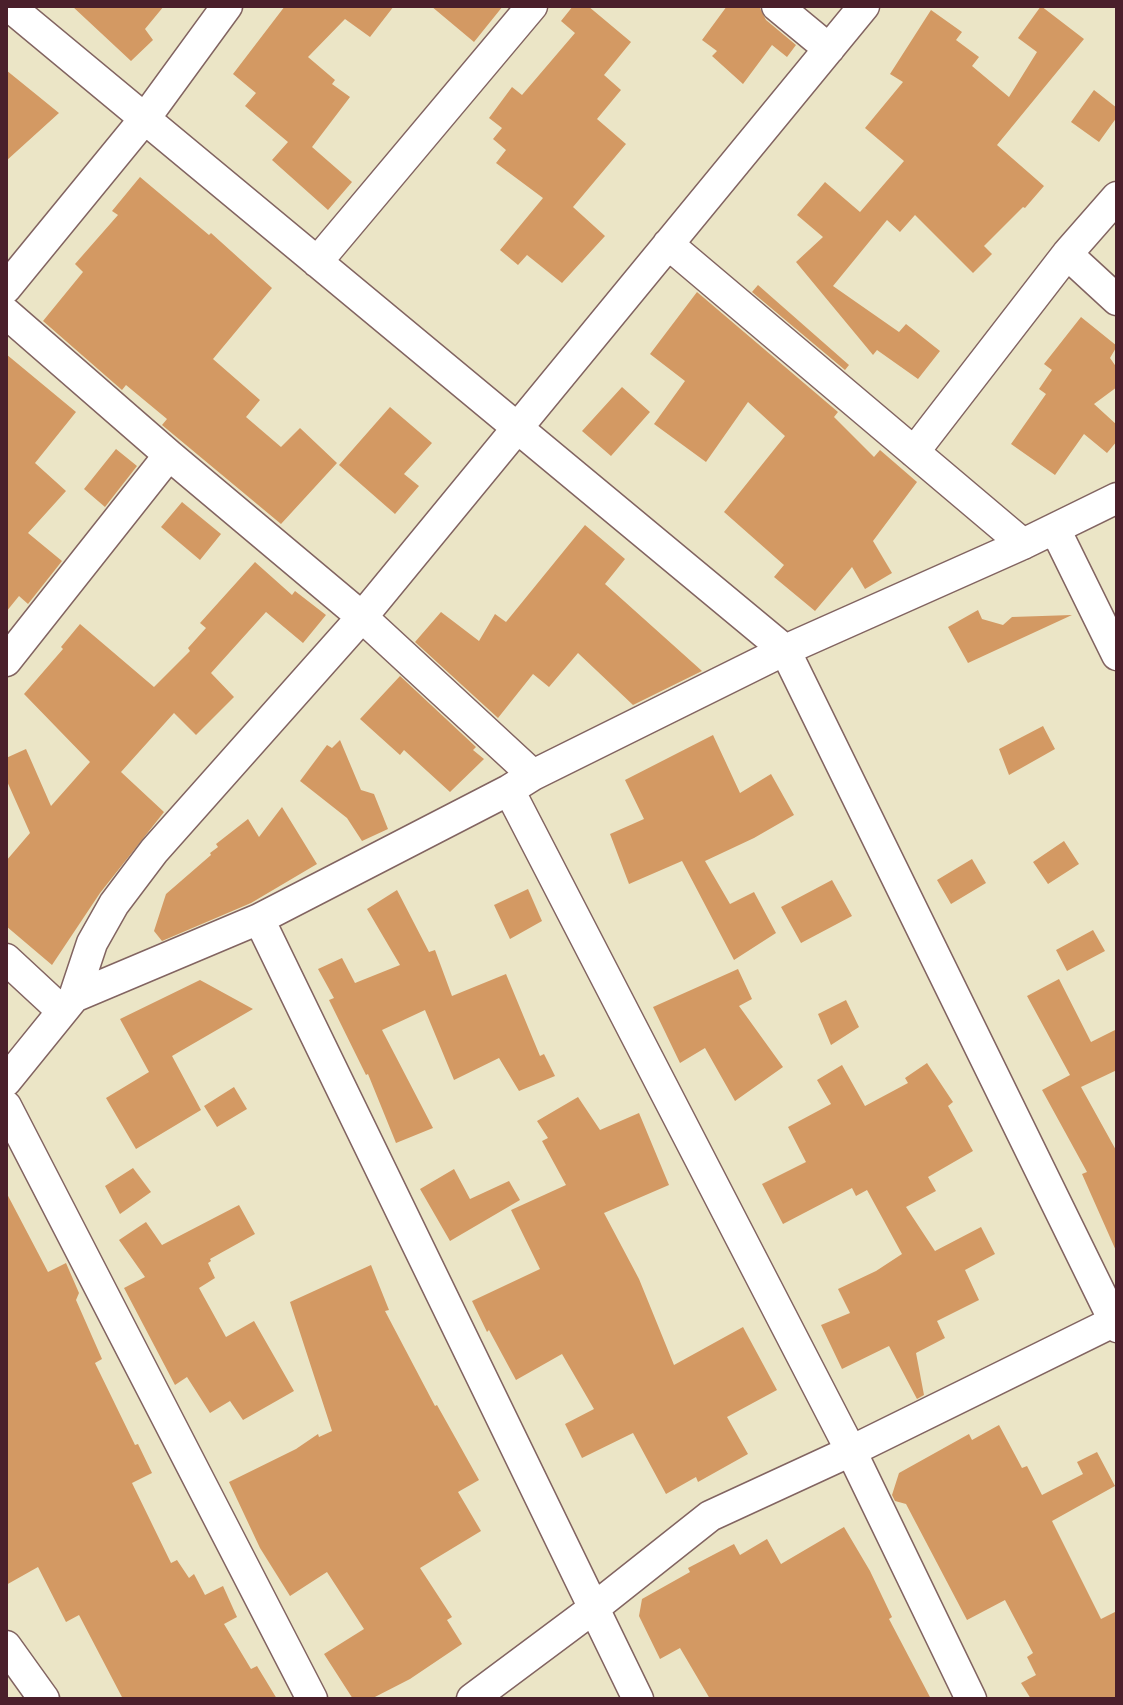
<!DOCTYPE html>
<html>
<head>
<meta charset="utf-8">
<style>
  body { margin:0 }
  #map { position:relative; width:1123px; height:1705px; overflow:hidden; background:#ebe5c6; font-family:"IM FELL English",serif }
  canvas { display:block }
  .frame { position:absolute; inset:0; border:8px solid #4a1f2b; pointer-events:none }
</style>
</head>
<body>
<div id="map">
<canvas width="1123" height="1705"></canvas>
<div class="frame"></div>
</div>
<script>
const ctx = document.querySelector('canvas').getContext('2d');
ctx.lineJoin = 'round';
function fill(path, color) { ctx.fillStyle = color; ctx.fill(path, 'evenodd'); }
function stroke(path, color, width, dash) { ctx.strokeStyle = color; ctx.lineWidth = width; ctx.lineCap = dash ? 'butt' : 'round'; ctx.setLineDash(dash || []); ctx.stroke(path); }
fill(new Path2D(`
  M72,6H164L145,29L153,40L131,61Z
  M285,6H394L370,37L345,19L308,57L335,80L332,84L350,97L312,147L352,182L328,210L272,160L288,142L245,106L256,93L233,74Z
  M431,6H503L474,42Z
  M573,6H588L631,42L604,75L621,90L597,119L626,144L573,207L605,236L562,283L527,255L518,265L500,250L543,198L496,163L506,150L493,139L502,128L489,118L512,87L522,95L575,33L561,21Z
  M727,6H759L766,20L796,45L787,57L772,45L743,84L712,56L717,51L702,40Z
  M1041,6L1084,39L997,145L1044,186L1025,208L1023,207L984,246L992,254L973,273L915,215L900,232L887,220L833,286L899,332L906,324L940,351L918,379L877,350L873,355L796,262L823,237L797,215L825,182L860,212L904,161L865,128L903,82L890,74L931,10L962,32L956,40L979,57L972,66L1009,97L1037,52L1018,38Z
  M6,70L59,113L6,161Z
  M1094,90L1117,108V117L1099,142L1071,122Z
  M140,177L209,235L211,233L272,288L213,359L260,400L246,417L281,447L300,428L337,463L281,524L162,425L167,419L126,385L122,390L43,321L83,272L75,264L118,215L112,211Z
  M758,285L849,365L845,370L752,292Z
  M697,292L838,412L834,417L874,457L880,450L917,482L873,541L892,573L865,589L852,567L815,611L774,577L784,565L724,512L785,436L748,402L706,462L654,424L685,381L650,354Z
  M1081,317L1117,346L1110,358L1117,368V387L1094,404L1117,425V441L1107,453L1084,434L1055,475L1011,444L1046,394L1039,389L1052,370L1044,364Z
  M6,354L76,412L35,463L66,491L28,533L62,561L28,604L19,596L6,612Z
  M622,387L650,412L611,456L582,431Z
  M390,407L432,443L404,474L419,486L395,514L339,465Z
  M116,449L137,466L105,507L84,489Z
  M182,502L221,534L200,560L161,527Z
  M585,525L625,559L605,584L702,671L633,705L578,653L549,687L533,674L498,718L415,642L441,612L479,641L495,614L506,622Z
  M255,562L292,595L295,591L326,615L303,643L266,612L211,673L234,697L196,735L174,713L121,772L164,812L100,893L52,965L6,926V861L30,833L6,779V758L26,749L51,806L90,762L24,694L63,649L61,647L80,624L154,687L190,651L188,648L206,628L200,623Z
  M978,610L982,619L1003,625L1012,617L1072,615L968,663L948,627Z
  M400,676L476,747L473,750L484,759L450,792L404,750L400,755L360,719Z
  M1043,726L1055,749L1009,775L999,749Z
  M713,735L740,793L771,774L794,815L754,838L705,861L730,904L754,892L776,933L734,960L682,861L629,884L610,834L644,819L625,780Z
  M340,740L361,790L374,794L388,829L362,841L347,818L300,781L327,745L332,748Z
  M282,807L317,864L251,903L162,941L154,931L166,894L211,855L210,853L218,847L216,844L248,819L259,837Z
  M1064,841L1079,864L1048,884L1033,862Z
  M972,859L986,883L951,904L937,880Z
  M832,880L852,916L801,943L781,907Z
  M528,889L542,921L510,939L494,905Z
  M397,890L429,952L435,950L452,996L506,974L540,1056L544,1054L555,1076L519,1091L499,1058L454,1080L425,1010L382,1030L433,1128L396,1143L368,1074L366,1075L329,1000L334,998L318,969L342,958L355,983L400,965L367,909Z
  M1093,930L1105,951L1067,971L1056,950Z
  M738,969L752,999L739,1006L783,1067L735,1101L705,1048L680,1063L653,1007Z
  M1059,979L1091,1042L1117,1029V1070L1081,1087L1117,1152V1253L1082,1174L1087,1172L1042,1090L1070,1075L1027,996Z
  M200,980L253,1009L172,1056L201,1110L136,1149L106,1098L149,1072L120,1019Z
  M846,1000L859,1027L831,1045L818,1014Z
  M927,1063L953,1102L948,1106L973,1151L928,1177L936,1191L906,1207L935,1251L981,1227L995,1254L965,1270L979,1300L937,1321L945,1338L916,1353L924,1395L917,1399L889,1346L842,1369L821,1325L850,1313L838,1289L876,1271L902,1254L867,1190L856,1196L852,1188L783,1224L762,1184L806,1162L788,1127L831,1104L817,1080L842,1065L865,1106L908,1083L905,1078Z
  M234,1087L247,1109L217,1127L204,1106Z
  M578,1097L600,1130L639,1113L669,1185L604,1213L639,1279L674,1365L743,1327L777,1390L727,1417L748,1454L698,1482L696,1477L666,1494L633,1433L582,1458L565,1424L594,1409L562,1354L516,1380L489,1330L487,1332L472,1301L540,1269L511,1210L566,1185L542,1141L548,1138L537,1121Z
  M133,1168L151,1192L120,1214L105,1186Z
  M454,1169L470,1199L509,1181L520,1200L450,1241L420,1189Z
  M6,1192L48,1272L66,1263L79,1293L76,1300L102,1359L95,1363L135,1445L138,1444L152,1473L132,1483L171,1563L177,1560L189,1578L194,1574L205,1595L223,1586L237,1617L224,1624L251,1669L257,1666L277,1699H123L79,1615L66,1622L38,1567L6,1585Z
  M239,1205L255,1234L210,1259L211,1261L208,1263L215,1278L199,1288L226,1337L254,1321L294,1391L243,1420L230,1401L210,1413L187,1377L175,1385L124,1288L145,1277L119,1240L146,1222L162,1245Z
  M371,1265L389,1310L385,1311L435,1406L437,1405L479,1480L458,1492L481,1531L420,1568L452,1617L447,1620L462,1644L410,1679L371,1699H353L324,1654L364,1629L327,1572L290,1596L260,1548L229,1482L296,1449L318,1434L319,1437L332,1431L290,1302Z
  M999,1425L1022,1468L1027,1466L1042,1495L1083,1474L1077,1462L1097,1452L1115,1486L1052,1521L1101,1619L1117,1611V1699H1031L1021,1683L1036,1675L1027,1657L1033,1653L1005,1600L967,1620L906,1504L895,1501L892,1495L899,1473L969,1434L972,1440Z
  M844,1527L870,1571L892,1617L889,1619L931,1699H710L680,1648L660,1659L639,1616L642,1599L690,1572L688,1568L734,1544L740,1555L767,1539L781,1564Z`), '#d39963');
const street = new Path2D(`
  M9,6L785,650L1117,1327
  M777,6L829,49
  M668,244L1023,544
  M1067,254L1117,300
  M317,262L532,6
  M6,288L146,117L227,6
  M6,313L169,455L362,617L533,775
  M914,452L1067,254L1117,197
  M1055,529L1117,655
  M6,661L169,455
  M509,790L851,1451L971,1699
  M259,919L638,1699
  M6,959L62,1011
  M74,997L259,919L509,790L533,775L785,650L1023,544L1117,498
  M6,1081L74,997L92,943L114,904L154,851L362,617L864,6
  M6,1106L312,1699
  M6,1646L44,1699
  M472,1699L594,1608L710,1516L851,1451L1117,1320`);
stroke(street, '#826461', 33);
stroke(street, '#fff', 30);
</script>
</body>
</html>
